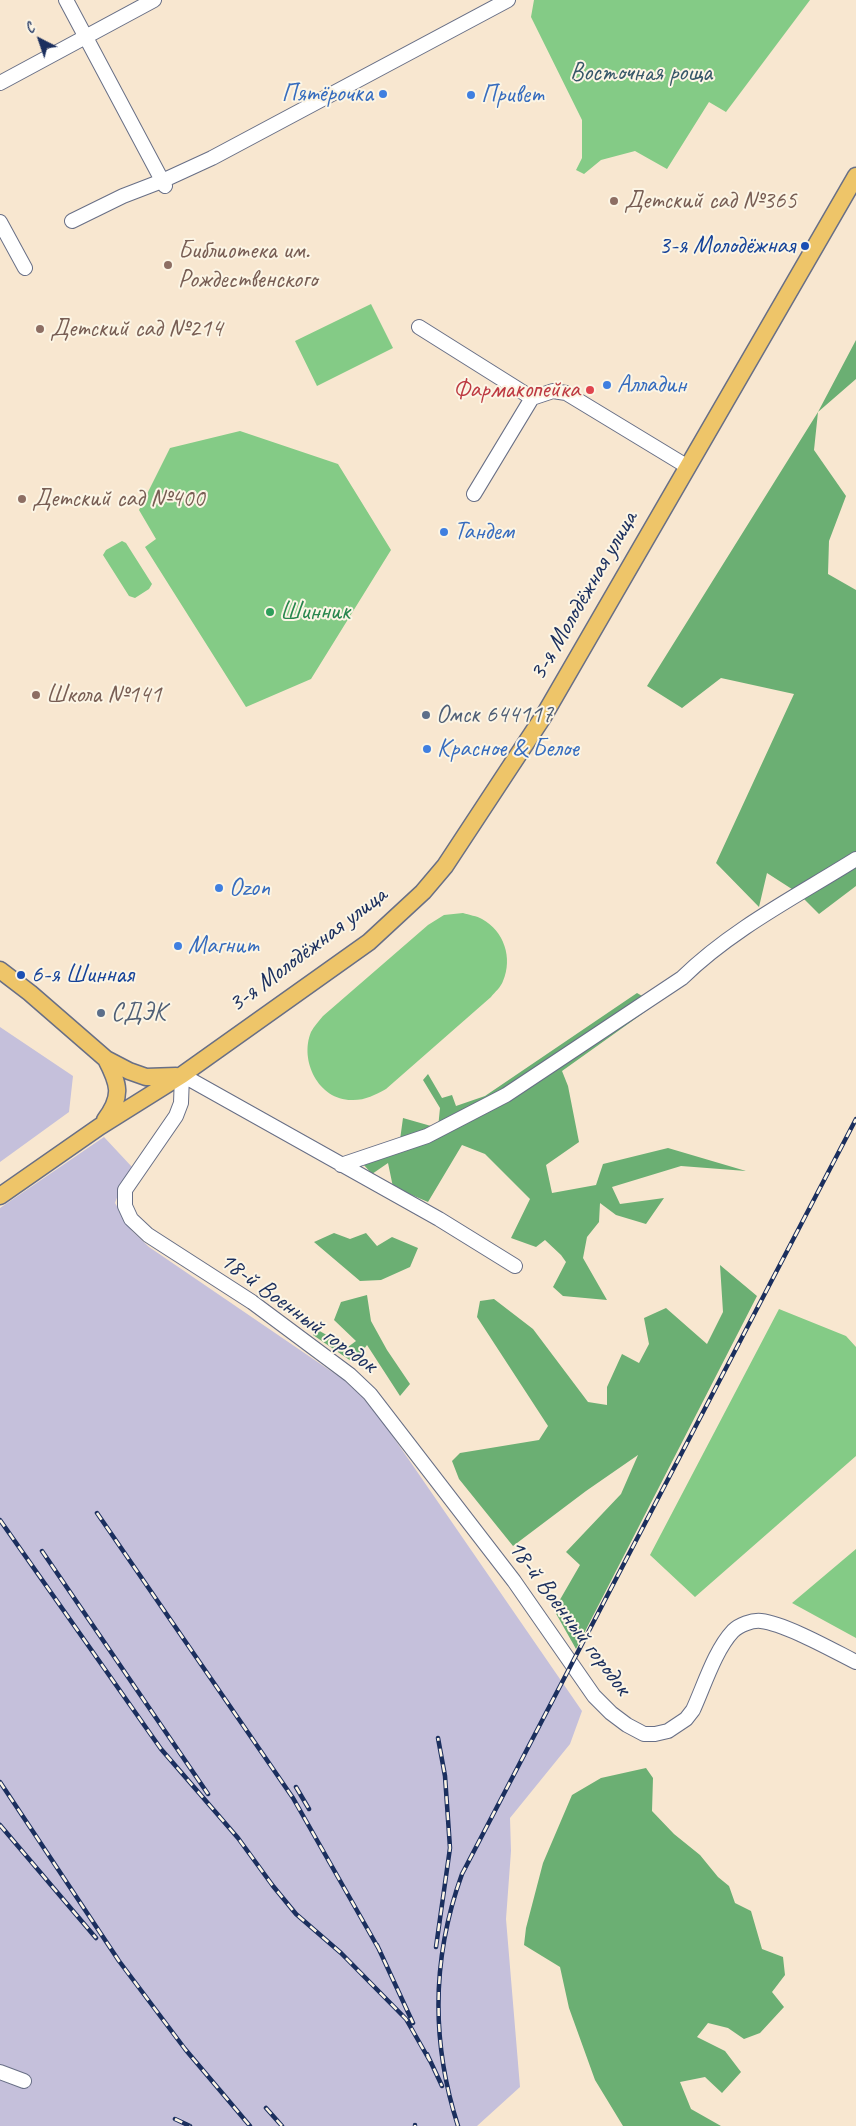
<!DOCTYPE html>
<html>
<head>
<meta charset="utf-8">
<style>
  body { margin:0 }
  #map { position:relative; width:856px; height:2126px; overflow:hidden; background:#f8e7d0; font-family:Caveat,sans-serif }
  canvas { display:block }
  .north { position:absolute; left:15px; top:15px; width:50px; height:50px; -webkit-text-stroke:4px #fcf5e5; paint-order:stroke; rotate:319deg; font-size:14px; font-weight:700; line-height:20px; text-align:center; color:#1b2f5e }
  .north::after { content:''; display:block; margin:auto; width:18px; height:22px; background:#1b2f5e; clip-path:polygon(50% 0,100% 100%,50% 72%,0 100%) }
</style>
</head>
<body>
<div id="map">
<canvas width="856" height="2126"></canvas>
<div class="north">С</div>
</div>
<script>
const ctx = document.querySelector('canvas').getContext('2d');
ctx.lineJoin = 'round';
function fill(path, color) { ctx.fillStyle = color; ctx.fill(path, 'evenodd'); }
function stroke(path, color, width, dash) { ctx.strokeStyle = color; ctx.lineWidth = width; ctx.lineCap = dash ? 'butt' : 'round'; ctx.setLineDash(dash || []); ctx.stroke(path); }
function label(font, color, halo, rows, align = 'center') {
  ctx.font = font + ' Caveat,sans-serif'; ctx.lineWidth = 4; ctx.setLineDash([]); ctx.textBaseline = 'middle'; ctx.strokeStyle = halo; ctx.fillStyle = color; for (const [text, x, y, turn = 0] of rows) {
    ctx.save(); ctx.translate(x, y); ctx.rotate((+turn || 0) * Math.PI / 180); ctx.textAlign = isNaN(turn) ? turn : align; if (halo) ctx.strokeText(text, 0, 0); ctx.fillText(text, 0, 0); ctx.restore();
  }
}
fill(new Path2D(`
  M0,1027L73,1076L69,1112L0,1162Z
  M104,1137L132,1167L123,1181L115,1203L132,1231L149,1247L344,1380L363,1398L387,1428L582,1711L570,1744L510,1818L511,1851L506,1919L520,2087L477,2126H0V1208Z`), '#c5c0db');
fill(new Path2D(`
  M534,0H810L726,112L709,102L667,169L635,151L601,160L584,174L576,170L582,158V120L531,17Z
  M371,304L393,348L317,386L295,341Z
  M240,431L338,464L391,550L311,679L246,707L145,547L156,539L139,510L170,448Z
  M122,541L126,543L152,584L149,589L135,598L129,596L103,555L106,550Z
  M463,913C469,915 477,916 482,919C504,931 513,958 503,981C501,987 495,992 491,997L386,1089C375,1095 366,1100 353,1100C319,1101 299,1061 311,1032C314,1026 319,1021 323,1016L428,925L444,915Z
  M779,1309L846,1336L856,1347V1456L695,1597L650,1555Z
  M856,1549V1638L792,1603Z`), '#84cb86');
fill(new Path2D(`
  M856,340V379L818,412L814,450L846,496L829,541L828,574L856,590V886L819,914L798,893L767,873L759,907L716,863L794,694L721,678L682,708L647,686L818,412Z
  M637,993L656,1004L562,1071L568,1086L579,1142L546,1165L552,1193L596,1185L603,1164L668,1148L746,1171L681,1166L612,1187L620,1204L664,1198L646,1224L616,1215L600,1203L599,1222L587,1237L583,1258L607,1300L563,1296L553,1287L566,1262L561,1255L545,1240L536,1247L511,1238L530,1199L485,1154L462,1145L428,1202L393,1187L388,1163L372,1174L354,1154L399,1147L403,1118L438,1128L440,1108L423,1080L428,1074L442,1098L452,1095L456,1106L485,1096Z
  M334,1233L350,1239L366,1233L377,1246L392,1237L418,1248L410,1267L381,1280L360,1281L314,1242Z
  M720,1265L757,1296L576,1649L554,1610L580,1565L566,1552L621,1494L638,1455L586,1491L513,1546L459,1479L452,1461L460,1453L539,1440L548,1426L477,1317L480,1301L494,1299L533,1329L588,1402L607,1405V1387L622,1354L639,1363L649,1344L644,1318L666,1308L707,1344L723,1312Z
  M367,1295L371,1321L387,1350L410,1384L400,1396L367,1345L354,1363L313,1335L316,1329L348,1347L356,1341L334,1320L341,1302Z
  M646,1768L653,1778L652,1811L674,1834L700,1855L718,1877L729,1886L735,1903L751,1911L762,1949L783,1957L785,1975L772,1992L784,2007L760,2033L744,2039L728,2028L708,2023L697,2037L725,2051L741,2072L722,2093L705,2077L680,2082L691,2109L721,2126H623L595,2080L569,2008L560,1967L524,1945L526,1928L543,1863L572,1795L601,1778Z`), '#6baf73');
const minor = new Path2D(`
  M66,0L165,186
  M0,83L154,0
  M72,221L123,196L162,181L212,158L508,0
  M0,222L25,268
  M419,327L532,398
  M474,494L532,398L553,391L566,393L688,467
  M182,1075L181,1103L176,1116L125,1190V1206L131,1219L148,1235L252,1302L350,1375L370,1394L514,1581L594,1696L611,1713L627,1725L644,1734H655L668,1731L686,1719L693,1710C704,1686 715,1650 733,1631C739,1625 752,1620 761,1621C786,1624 832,1650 856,1662
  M182,1075L439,1219L515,1266
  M341,1165L427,1136L506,1095L682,978C732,929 797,896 856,859
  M0,2072L24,2081`);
const major = new Path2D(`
  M0,970L30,993L106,1059L129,1071L146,1077L176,1076
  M105,1120C123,1096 119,1084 106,1059
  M0,1196L99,1127L182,1075L369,942L423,892L445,866L543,717L856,176`);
stroke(minor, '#686f86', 16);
stroke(major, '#686f86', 19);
stroke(minor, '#fff', 14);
stroke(major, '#eec569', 16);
const rail = new Path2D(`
  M97,1513L293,1798L380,1951
  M0,1520L161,1749L238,1838L273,1886L296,1914L341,1953L406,2019L430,2061
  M42,1551L208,1794
  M0,1782L119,1961L185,2049L250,2126
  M296,1787L309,1809
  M0,1825L96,1938
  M377,1945L413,2023
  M436,1947L450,1848L445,1776L438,1738
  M427,2054L442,2086
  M266,2108L282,2126
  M175,2119L190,2126
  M415,2125V2126
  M458,2126C431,2042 432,1957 462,1874L856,1119`);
stroke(rail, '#1b2f5e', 4.5);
stroke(rail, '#fcf5e5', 2.5, [8]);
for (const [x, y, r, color] of [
  [383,94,5,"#3f7fe0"],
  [471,95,5,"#3f7fe0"],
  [614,201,5,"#8d6e63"],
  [805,246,5,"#1a4fb4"],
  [168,265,5,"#8d6e63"],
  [40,329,5,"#8d6e63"],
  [607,385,5,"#3f7fe0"],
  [590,390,5,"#e0444e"],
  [22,499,5,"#8d6e63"],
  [444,532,5,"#3f7fe0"],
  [270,612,5,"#2e9e5b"],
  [36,695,5,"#8d6e63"],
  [426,715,5,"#5c6f8a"],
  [427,749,5,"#3f7fe0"],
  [219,888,5,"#3f7fe0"],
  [178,946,5,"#3f7fe0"],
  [21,975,5,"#1a4fb4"],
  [101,1013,5,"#5c6f8a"]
]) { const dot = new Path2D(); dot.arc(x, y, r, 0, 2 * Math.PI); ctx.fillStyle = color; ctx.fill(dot); stroke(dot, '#fcf5e5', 2); }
label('25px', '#355668', '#fcf5e5', [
  ["Восточная роща",641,73]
]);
label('25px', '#366cbe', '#fcf5e5', [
  ["Пятёрочка",373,94,"right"],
  ["Привет",481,95],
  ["Алладин",617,385],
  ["Тандем",454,532],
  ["Красное & Белое",437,749],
  ["Ozon",229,888],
  ["Магнит",188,946]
], 'left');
label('25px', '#785e54', '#fcf5e5', [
  ["Детский сад №365",624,201],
  ["Библиотека им.",178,251],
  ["Рождественского",178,280],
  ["Детский сад №214",50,329],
  ["Детский сад №400",32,499],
  ["Школа №141",46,695]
], 'left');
label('25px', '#164399', '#fcf5e5', [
  ["3-я Молодёжная",795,246],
  ["6-я Шинная",31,975,"left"]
], 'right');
label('25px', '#be3a42', '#fcf5e5', [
  ["Фармакопейка",580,390]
], 'right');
label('25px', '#1b2f5e', '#fcf5e5', [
  ["3-я Молодёжная улица",584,596,-60],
  ["3-я Молодёжная улица",308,950,-37],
  ["18-й Военный городок",298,1313,36],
  ["18-й Военный городок",569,1618,53]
]);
label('25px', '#27864d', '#fcf5e5', [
  ["Шинник",280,612]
], 'left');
label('25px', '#4e5e75', '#fcf5e5', [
  ["Омск 644117",436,715],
  ["СДЭК",111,1013]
], 'left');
</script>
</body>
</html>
